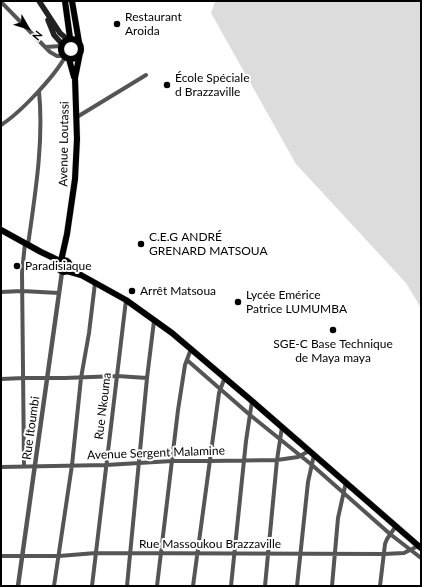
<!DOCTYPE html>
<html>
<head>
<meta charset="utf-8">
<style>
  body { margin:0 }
  #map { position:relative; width:422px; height:587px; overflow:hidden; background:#fff; font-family:Lato,sans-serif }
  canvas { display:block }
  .frame { position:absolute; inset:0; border:2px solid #000; pointer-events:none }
  .north { position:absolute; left:8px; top:8px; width:40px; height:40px; -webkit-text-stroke:3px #fff; paint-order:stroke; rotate:129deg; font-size:11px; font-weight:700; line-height:16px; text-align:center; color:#000 }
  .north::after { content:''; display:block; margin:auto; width:14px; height:18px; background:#000; clip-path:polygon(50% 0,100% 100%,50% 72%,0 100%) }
</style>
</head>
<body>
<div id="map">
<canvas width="422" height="587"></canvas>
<div class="frame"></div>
<div class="north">N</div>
</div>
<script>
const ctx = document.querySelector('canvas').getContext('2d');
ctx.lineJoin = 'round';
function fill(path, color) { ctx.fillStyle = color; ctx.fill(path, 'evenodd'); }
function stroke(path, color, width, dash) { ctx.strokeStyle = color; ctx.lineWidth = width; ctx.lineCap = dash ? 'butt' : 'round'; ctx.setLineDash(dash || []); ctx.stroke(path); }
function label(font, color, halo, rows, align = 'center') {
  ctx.font = font + ' Lato,sans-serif'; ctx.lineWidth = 4; ctx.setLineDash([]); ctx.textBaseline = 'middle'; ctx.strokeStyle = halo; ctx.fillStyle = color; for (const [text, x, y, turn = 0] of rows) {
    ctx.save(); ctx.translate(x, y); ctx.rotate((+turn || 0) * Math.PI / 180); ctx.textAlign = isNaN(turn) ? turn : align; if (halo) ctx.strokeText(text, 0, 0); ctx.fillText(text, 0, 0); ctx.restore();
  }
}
fill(new Path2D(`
  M215,1H421V308L406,283L296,164L211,13Z`), '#dcdcdc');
const primary = new Path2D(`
  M65,1L70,38
  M72,1L79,42
  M61 49a10 10 0 1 1 20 0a10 10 0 1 1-20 0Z
  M69,59L74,77
  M1,230L41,252L60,261
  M58 266a6 6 0 1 1 12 0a6 6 0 1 1-12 0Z
  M61,261L67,234L75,179L77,139L75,78L80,53
  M67,271L81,275L126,300L172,333L252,401L421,548`);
stroke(primary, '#dbdbdb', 7);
stroke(new Path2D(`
  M1,2L50,52L57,56H63
  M46,47L61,46
  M77,117L146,75
  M1,125C20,113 54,77 65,57
  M28,245C35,195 44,142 39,91
  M1,292L22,291L59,293
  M187,360L250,415L312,465L390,534L421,558
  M1,379L24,378H65L117,376L147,378
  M24,466L22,273L25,243
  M1,467L106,465L172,461H210L277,460L298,457L309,451
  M1,556H59L96,553L384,554L404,553L418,546
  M54,586L72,465L81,378L89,333L95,283
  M92,586L126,300
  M127,586L147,378L154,321
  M157,586L178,410L185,365L191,349
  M193,586L219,393L225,377
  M231,586L246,441L252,401
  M265,586L277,460L282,427
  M297,586L308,482L314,455
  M332,586L338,518L346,482
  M380,586L385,544L387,539L396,526`), '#555', 4);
stroke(new Path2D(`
  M18,586L62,272`), '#555', 4.5);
stroke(new Path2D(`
  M39,1L60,33L67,39
  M48,20L54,35L62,44`), '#222', 5.5);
stroke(primary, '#000', 6);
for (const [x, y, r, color] of [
  [117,24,4,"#000"],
  [167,85,4,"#000"],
  [141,244,4,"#000"],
  [17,266,4,"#000"],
  [132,291,4,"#000"],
  [238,302,4,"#000"],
  [333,330,4,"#000"]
]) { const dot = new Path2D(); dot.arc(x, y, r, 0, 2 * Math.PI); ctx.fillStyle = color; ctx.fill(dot); stroke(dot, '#fff', 1.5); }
label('12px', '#000', '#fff', [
  ["Restaurant",125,17],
  ["Aroida",125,31],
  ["École Spéciale",175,78],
  ["d Brazzaville",175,92],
  ["C.E.G ANDRÉ",149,237],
  ["GRENARD MATSOUA",149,251],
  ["Paradisiaque",25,266],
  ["Arrêt Matsoua",140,291],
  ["Lycée Emérice",246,295],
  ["Patrice LUMUMBA",246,309],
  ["SGE-C Base Technique",333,344,"center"],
  ["de Maya maya",333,358,"center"]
], 'left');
label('12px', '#000', '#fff', [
  ["Avenue Loutassi",64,144,-89],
  ["Rue Nkouma",103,406,-83],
  ["Rue Itoumbi",31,428,-82],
  ["Avenue Sergent Malamine",156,453,-2],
  ["Rue Massoukou Brazzaville",210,544]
]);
</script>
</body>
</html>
